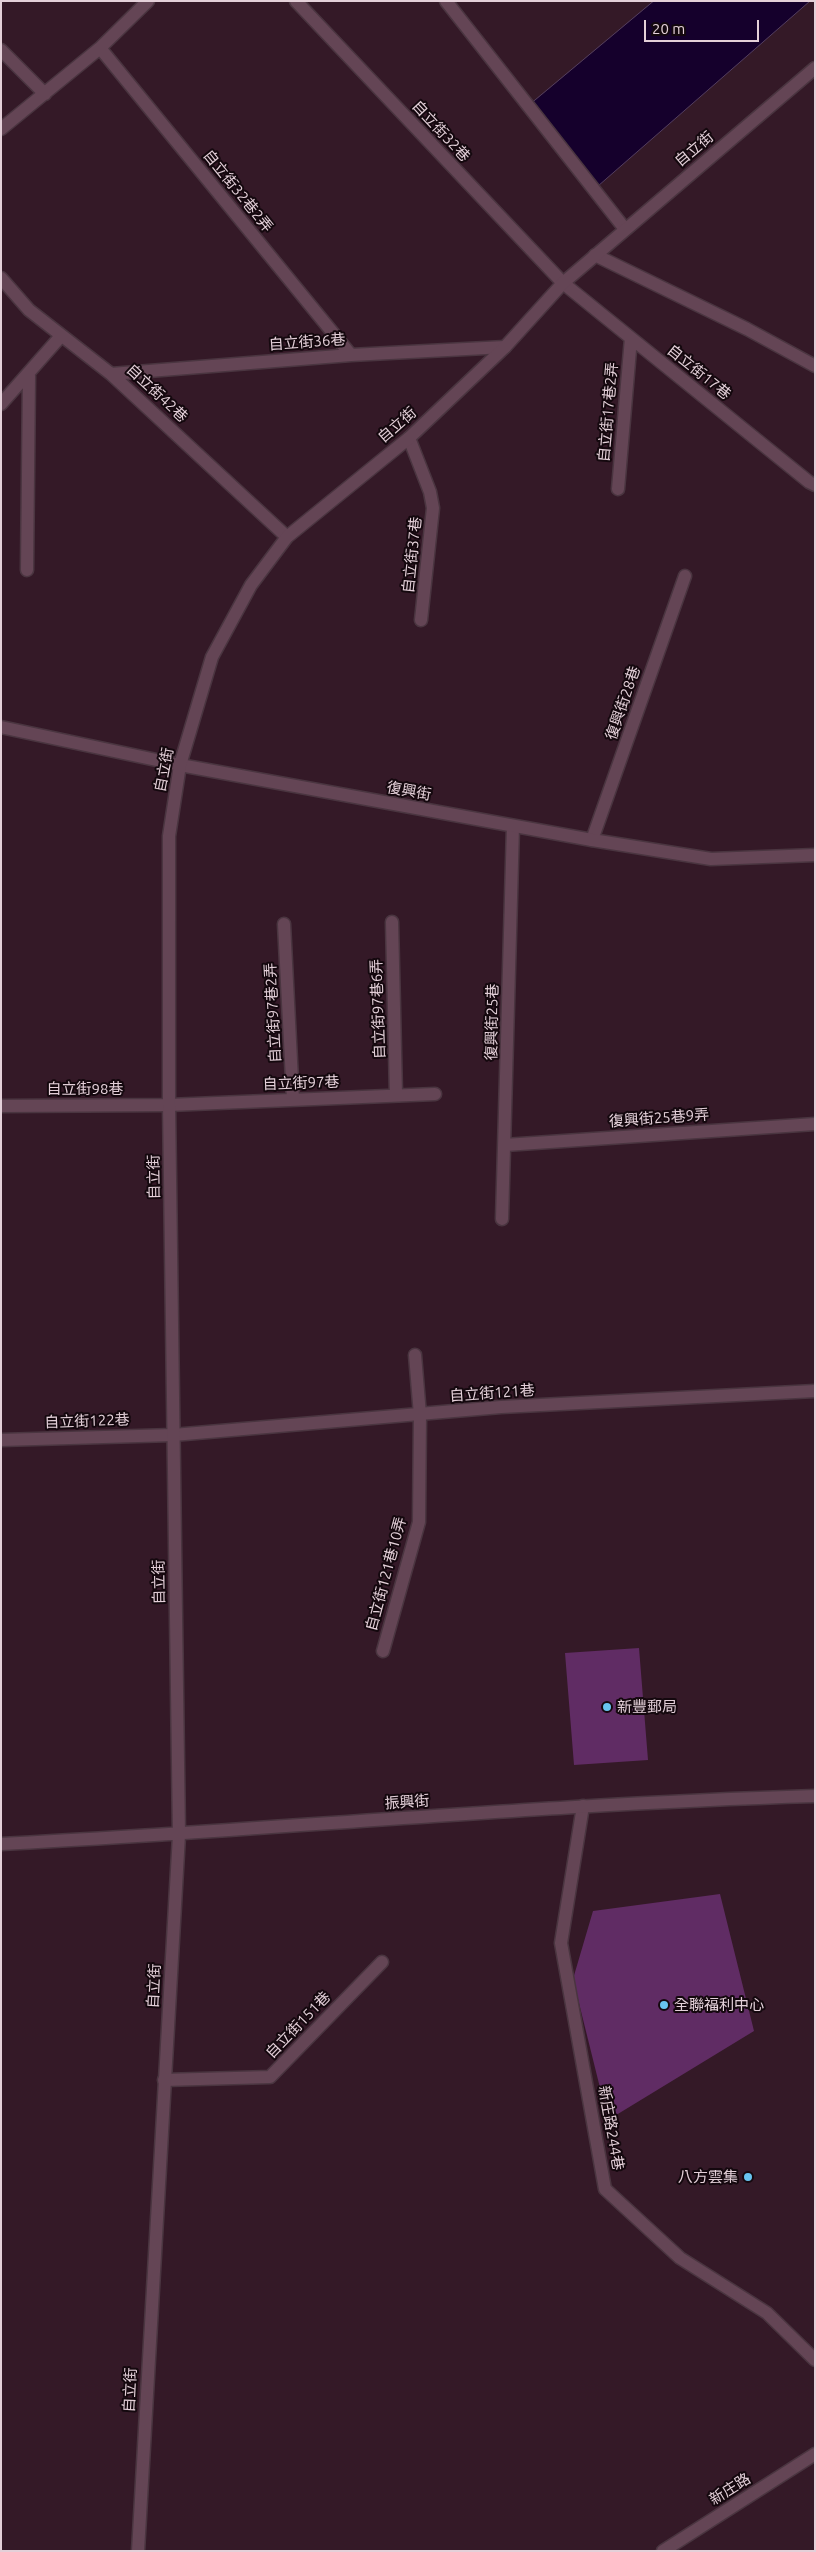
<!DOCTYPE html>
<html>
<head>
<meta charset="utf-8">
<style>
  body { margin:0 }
  #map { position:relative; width:816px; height:2552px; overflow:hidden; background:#341927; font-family:Ubuntu,sans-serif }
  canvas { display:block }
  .frame { position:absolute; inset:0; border:2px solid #e4d0d9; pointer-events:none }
  .scale { position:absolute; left:644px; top:20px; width:115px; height:22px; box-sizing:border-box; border:2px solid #e4d0d9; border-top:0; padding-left:6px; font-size:15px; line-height:18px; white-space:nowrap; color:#e4d0d9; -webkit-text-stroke:4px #14080e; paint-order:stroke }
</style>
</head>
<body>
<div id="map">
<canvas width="816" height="2552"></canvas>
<div class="frame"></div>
<div class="scale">20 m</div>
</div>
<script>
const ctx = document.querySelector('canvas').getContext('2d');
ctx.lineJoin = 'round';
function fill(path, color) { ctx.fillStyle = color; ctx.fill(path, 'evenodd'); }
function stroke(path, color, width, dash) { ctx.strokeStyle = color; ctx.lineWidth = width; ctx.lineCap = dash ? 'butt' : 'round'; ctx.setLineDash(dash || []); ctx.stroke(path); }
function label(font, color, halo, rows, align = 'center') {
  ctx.font = font + ' Ubuntu,"Noto Sans TC",sans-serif'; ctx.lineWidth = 4; ctx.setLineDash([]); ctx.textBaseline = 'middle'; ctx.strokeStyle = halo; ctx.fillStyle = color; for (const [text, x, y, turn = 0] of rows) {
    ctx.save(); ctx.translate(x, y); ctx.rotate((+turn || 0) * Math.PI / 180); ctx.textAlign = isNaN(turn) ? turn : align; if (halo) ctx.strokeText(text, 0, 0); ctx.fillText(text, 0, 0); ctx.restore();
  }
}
const water = new Path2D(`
  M654,1H810L598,186L526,108Z`);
fill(water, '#15002c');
stroke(water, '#533e60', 1);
fill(new Path2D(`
  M639,1648L648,1760L574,1765L565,1653Z
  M720,1894L754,2031L608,2120L573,1979L593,1911Z`), '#602c64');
const lane = new Path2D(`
  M296,1L563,283L809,482L815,485
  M446,1L625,229
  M100,48L351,355
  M1,50L45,94
  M1,129L100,48L148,1
  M595,255L747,329L815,366
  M1,278L29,310L111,374L287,537
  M111,374L351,355L505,347
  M1,404L61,336
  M409,438L430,492L433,508L421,620
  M618,489L631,338
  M27,570L29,376
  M1,727L180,765
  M592,840L685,576
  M392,922L396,1095
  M284,924L293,1100
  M1,1106L169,1105L435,1094
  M505,1145L815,1124
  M502,1219L513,826
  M1,1440L173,1435L501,1407L815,1391
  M383,1651L419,1522L420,1415L415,1355
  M583,1806L561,1943L605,2189L680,2258L767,2313L815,2360
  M164,2080L270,2077L382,1962`);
const street = new Path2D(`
  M180,765L592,840L711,859L815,855`);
const secondary = new Path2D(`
  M1,1844C273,1830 543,1804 815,1796
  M138,2551L179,1835L169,1105V836L180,765L212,657L251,585L287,537L409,438L505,347L563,283L815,68
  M663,2551L815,2454`);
stroke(lane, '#4a3540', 15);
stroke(street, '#4a3540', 15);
stroke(secondary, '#4a3540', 15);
stroke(lane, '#644555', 12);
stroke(street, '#644555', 12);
stroke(secondary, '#644555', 12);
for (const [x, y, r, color] of [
  [607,1707,5,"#68c4f0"],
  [664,2005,5,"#68c4f0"],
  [748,2177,5,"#68c4f0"]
]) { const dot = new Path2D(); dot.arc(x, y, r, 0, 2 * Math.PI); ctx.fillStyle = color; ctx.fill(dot); stroke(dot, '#14080e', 2); }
label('15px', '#e4d0d9', '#14080e', [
  ["自立街32巷",441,131,47],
  ["自立街",694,149,-40],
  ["自立街32巷2弄",238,191,51],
  ["自立街36巷",307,342,-4],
  ["自立街17巷",699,372,39],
  ["自立街42巷",157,393,43],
  ["自立街17巷2弄",608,412,-85],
  ["自立街",397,425,-41],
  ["自立街37巷",412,555,-84],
  ["復興街28巷",623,703,-71],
  ["自立街",164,770,-79],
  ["復興街",409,791,10],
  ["自立街97巷6弄",378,1009,-92],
  ["自立街97巷2弄",273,1013,-93],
  ["復興街25巷",492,1022,-89],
  ["自立街97巷",301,1083,-2],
  ["自立街98巷",85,1089],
  ["復興街25巷9弄",659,1118,-4],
  ["自立街",154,1177,-91],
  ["自立街121巷",492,1393,-4],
  ["自立街122巷",87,1421,-2],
  ["自立街121巷10弄",386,1574,-75],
  ["自立街",159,1582,-91],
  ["振興街",407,1802,-4],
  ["自立街",154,1986,-87],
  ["自立街151巷",298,2025,-46],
  ["新庄路244巷",611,2128,80],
  ["自立街",130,2390,-87],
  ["新庄路",730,2489,-32]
]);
label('15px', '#e4d0d9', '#14080e', [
  ["新豐郵局",617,1707],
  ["全聯福利中心",674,2005],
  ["八方雲集",738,2177,"right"]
], 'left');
</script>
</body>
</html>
